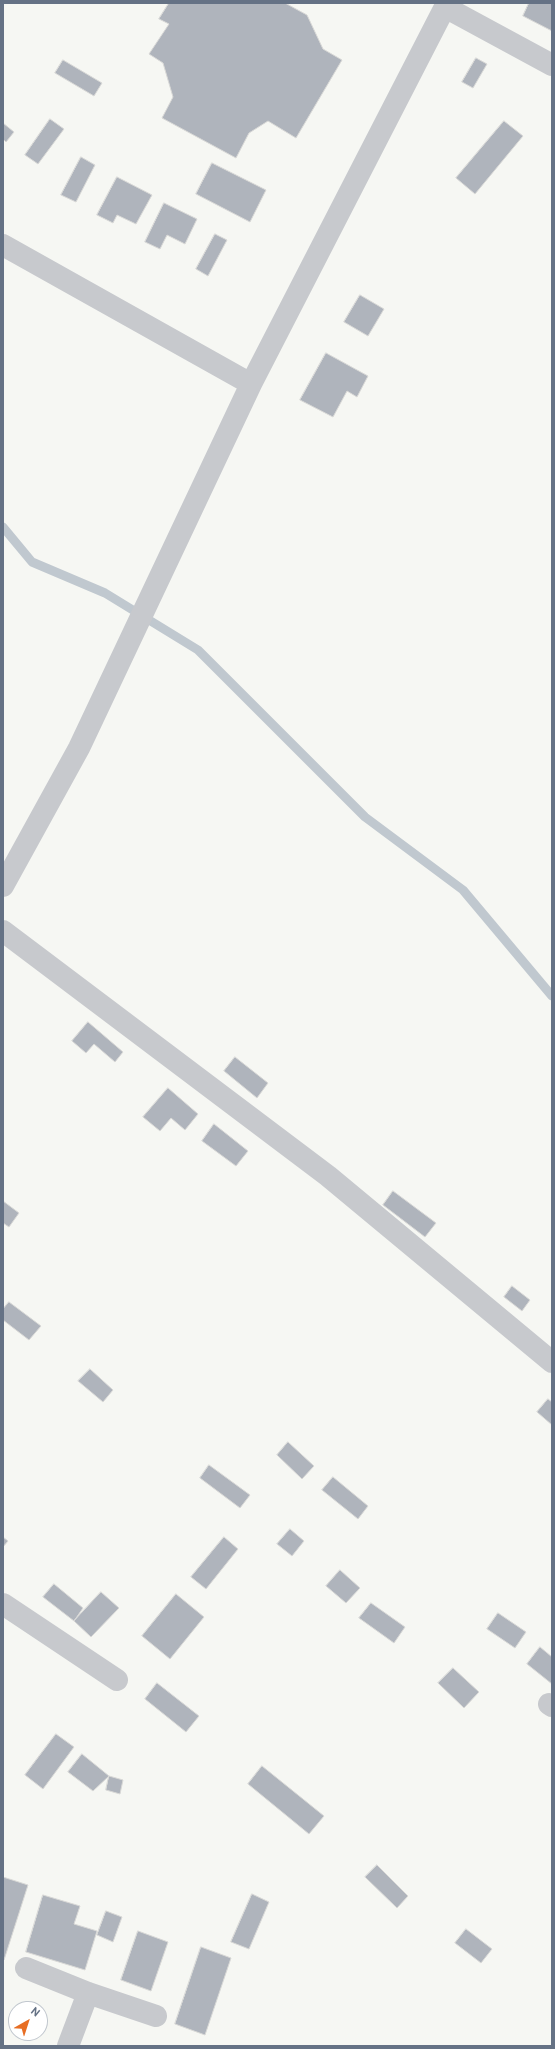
<!DOCTYPE html>
<html>
<head>
<meta charset="utf-8">
<style>
  body { margin:0 }
  #map { position:relative; width:555px; height:2049px; overflow:hidden; background:#f6f7f3; font-family:Overpass,sans-serif }
  canvas { display:block }
  .frame { position:absolute; inset:0; border:4px solid #657285; pointer-events:none }
  .north { position:absolute; left:8px; top:2001px; width:40px; height:40px; box-sizing:border-box; background:#fff; border:1px solid #c1c7ce; border-radius:50%; rotate:39deg; font-size:11px; font-weight:700; line-height:16px; text-align:center; color:#657285 }
  .north::after { content:''; display:block; margin:auto; width:14px; height:18px; background:#e76e24; clip-path:polygon(50% 0,100% 100%,50% 72%,0 100%) }
</style>
</head>
<body>
<div id="map">
<canvas width="555" height="2049"></canvas>
<div class="frame"></div>
<div class="north">N</div>
</div>
<script>
const ctx = document.querySelector('canvas').getContext('2d');
ctx.lineJoin = 'round';
function stroke(path, color, width, dash) { ctx.strokeStyle = color; ctx.lineWidth = width; ctx.lineCap = dash ? 'butt' : 'round'; ctx.setLineDash(dash || []); ctx.stroke(path); }
function fill(path, color) { ctx.fillStyle = color; ctx.fill(path, 'evenodd'); }
stroke(new Path2D(`
  M3,527L32,562L105,593L198,650L365,817L463,890L552,996`), '#c0c8cf', 9);
const building = new Path2D(`
  M169,3H285L307,15L323,49L342,60L296,138L268,121L249,133L236,158L162,118L173,97L163,63L149,54L169,24L159,19Z
  M529,3H552V31L523,16Z
  M476,58L487,64L473,88L462,82Z
  M63,60L102,83L94,96L55,73Z
  M50,119L64,129L38,164L25,155Z
  M504,121L523,136L475,194L456,178Z
  M3,123L14,132L6,142L3,139Z
  M81,157L95,165L76,202L61,195Z
  M212,163L266,190L250,222L196,194Z
  M117,177L152,195L136,224L117,215L113,223L97,215Z
  M164,203L197,219L185,244L167,235L160,249L145,242Z
  M215,234L227,240L208,276L196,269Z
  M360,295L384,309L368,336L344,322Z
  M326,353L368,376L357,397L347,391L333,417L300,400Z
  M88,1022L123,1052L115,1062L94,1044L86,1053L72,1041Z
  M235,1057L268,1083L257,1098L224,1071Z
  M168,1088L198,1114L185,1130L171,1118L160,1131L143,1117Z
  M214,1124L248,1151L236,1166L202,1141Z
  M393,1191L436,1223L425,1237L383,1205Z
  M3,1201L19,1213L9,1227L3,1223Z
  M512,1286L530,1300L522,1311L504,1297Z
  M9,1302L41,1326L29,1340L3,1320V1309Z
  M90,1369L113,1390L103,1402L78,1381Z
  M548,1399L552,1402V1425L537,1412Z
  M288,1442L314,1466L302,1479L277,1455Z
  M209,1465L250,1495L240,1508L200,1478Z
  M333,1477L368,1506L358,1519L322,1490Z
  M290,1529L304,1541L292,1556L277,1544Z
  M3,1537L8,1541L3,1547Z
  M224,1537L238,1549L206,1589L191,1577Z
  M340,1570L360,1588L346,1603L326,1586Z
  M54,1584L83,1608L74,1621L43,1597Z
  M101,1592L119,1608L91,1637L74,1621Z
  M176,1594L204,1617L170,1659L142,1636Z
  M371,1603L405,1627L394,1643L359,1618Z
  M498,1613L526,1632L515,1648L487,1629Z
  M540,1647L552,1657V1684L527,1664Z
  M453,1668L479,1692L464,1708L438,1683Z
  M157,1683L199,1716L186,1732L145,1699Z
  M56,1734L74,1747L43,1789L25,1775Z
  M82,1754L109,1776L93,1791L68,1772Z
  M262,1766L324,1816L309,1834L248,1784Z
  M109,1776L123,1780L120,1794L106,1790Z
  M377,1865L408,1896L397,1908L365,1877Z
  M3,1877L28,1885L4,1960H3Z
  M252,1894L269,1902L249,1949L231,1942Z
  M43,1895L80,1906L74,1924L97,1931L85,1970L26,1952Z
  M106,1911L122,1917L113,1942L97,1935Z
  M466,1929L492,1949L481,1963L455,1943Z
  M138,1931L168,1942L151,1991L121,1980Z
  M201,1947L231,1958L205,2035L175,2024Z`);
fill(building, '#afb4bc');
stroke(building, '#d8d8d6', 1);
stroke(new Path2D(`
  M445,7L552,65
  M3,245L251,384
  M3,886L79,748L251,384L447,3
  M3,931L328,1176L552,1362
  M3,1604L117,1680
  M549,1704L552,1706
  M26,1968L88,1993L156,2016
  M68,2046L88,1993`), '#c7c9cd', 22);
</script>
</body>
</html>
